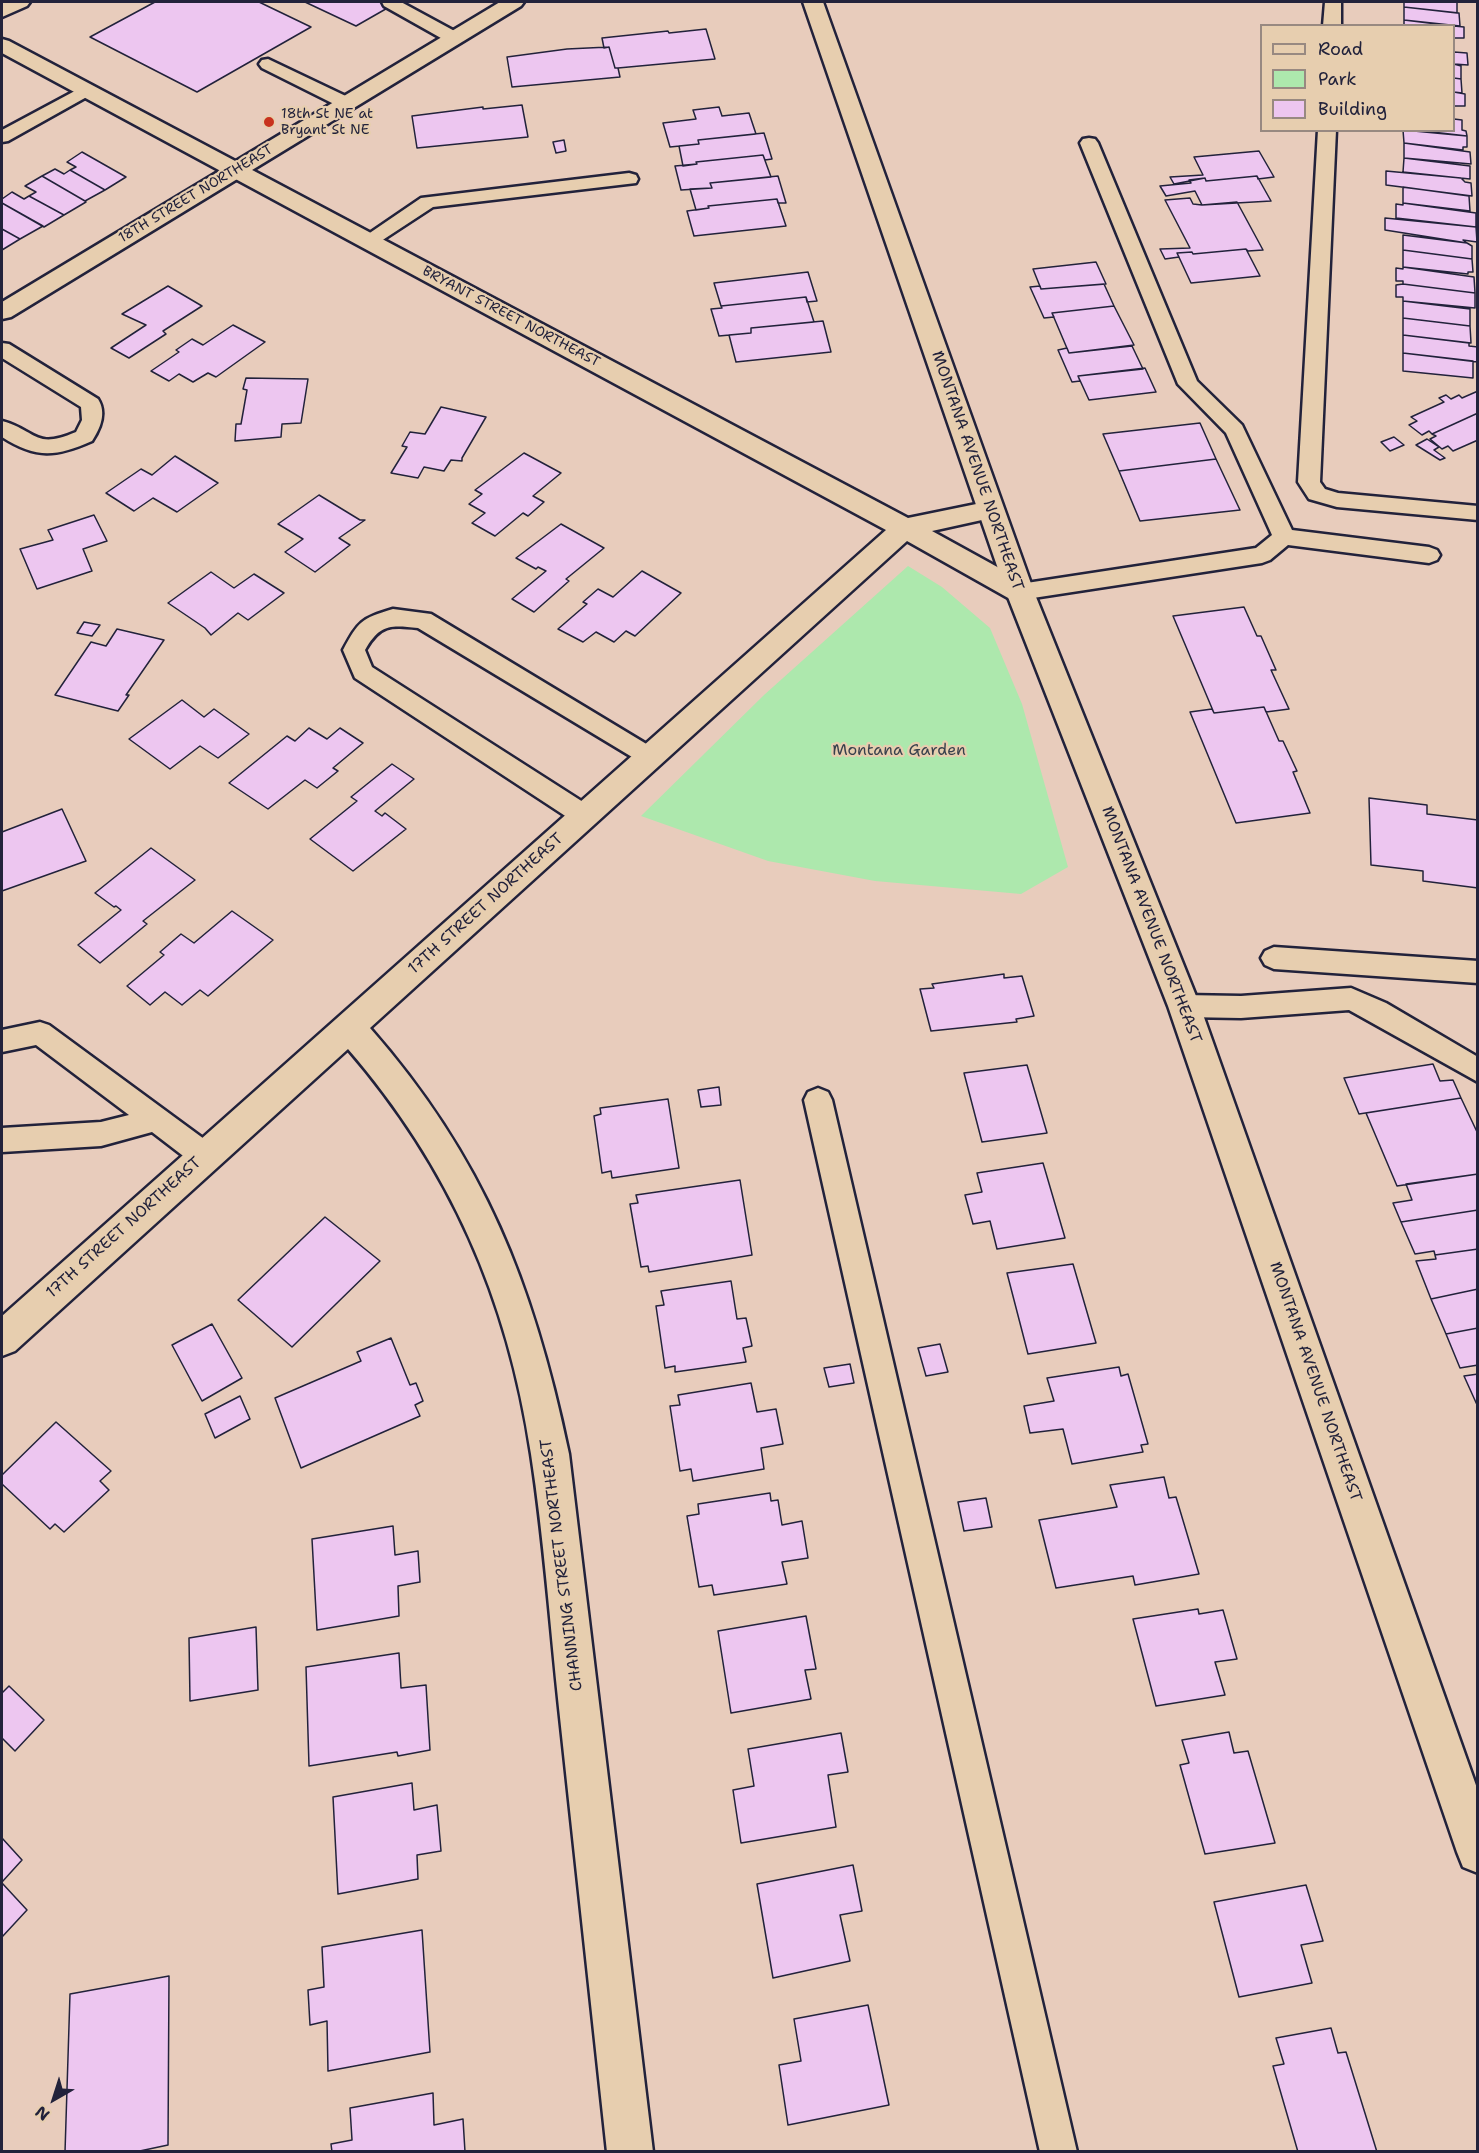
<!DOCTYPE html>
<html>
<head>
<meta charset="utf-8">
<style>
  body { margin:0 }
  #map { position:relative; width:1479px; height:2153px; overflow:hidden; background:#e8ccbc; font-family:"Shantell Sans",sans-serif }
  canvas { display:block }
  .frame { position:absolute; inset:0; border:3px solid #22223b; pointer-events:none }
  .legend { position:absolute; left:1260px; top:24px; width:195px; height:108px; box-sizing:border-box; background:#e7ceaf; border:2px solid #988981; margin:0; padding:8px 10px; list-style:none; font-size:18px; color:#22223b }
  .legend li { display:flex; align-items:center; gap:12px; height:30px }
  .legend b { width:30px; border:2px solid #988981 }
  .north { position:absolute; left:24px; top:2069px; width:60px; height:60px; -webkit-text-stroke:4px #e7ceaf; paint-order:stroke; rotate:219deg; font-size:16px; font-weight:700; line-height:24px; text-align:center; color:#22223b }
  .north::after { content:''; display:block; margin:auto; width:21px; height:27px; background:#22223b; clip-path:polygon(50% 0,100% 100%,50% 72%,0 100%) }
</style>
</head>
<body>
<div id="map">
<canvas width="1479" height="2153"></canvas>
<div class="frame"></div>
<ul class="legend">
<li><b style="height:8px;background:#e7ceaf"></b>Road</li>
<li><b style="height:16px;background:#ade8ad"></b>Park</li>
<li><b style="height:16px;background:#edc6f0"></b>Building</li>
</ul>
<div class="north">N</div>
</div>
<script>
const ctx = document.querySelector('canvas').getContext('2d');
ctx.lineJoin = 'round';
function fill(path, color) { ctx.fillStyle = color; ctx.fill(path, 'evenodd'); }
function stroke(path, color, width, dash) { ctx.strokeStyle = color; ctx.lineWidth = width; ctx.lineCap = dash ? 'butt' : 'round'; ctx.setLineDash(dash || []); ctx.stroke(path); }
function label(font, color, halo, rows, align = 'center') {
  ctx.font = font + ' "Shantell Sans",sans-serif'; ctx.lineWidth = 4.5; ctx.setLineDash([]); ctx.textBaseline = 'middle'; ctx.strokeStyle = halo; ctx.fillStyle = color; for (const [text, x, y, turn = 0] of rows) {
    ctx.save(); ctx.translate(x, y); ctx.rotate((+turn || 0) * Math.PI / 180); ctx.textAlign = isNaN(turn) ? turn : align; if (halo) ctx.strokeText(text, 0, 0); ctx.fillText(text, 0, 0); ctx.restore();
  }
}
fill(new Path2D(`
  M908,566L942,587L990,628L1022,704L1068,867L1021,894L875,881L768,861L641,816L764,695Z`), '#ade8ad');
const building = new Path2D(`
  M155,2H259L311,27L197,92L90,37Z
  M305,2H382L391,6L356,26Z
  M1404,2H1457V13L1404,7Z
  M1404,7L1459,13L1460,26L1404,20Z
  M1404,20L1453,26H1404Z
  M1454,26L1464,27V38H1454Z
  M706,29L715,59L618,68H615L609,47L604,48L602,38L668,31L669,33Z
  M609,47L615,68H618L620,77L512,87L507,57L567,49Z
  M1454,52L1467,53L1468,65L1454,64Z
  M1454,64L1461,66V79L1454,78Z
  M1454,78L1461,79L1462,93L1454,92Z
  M1454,92L1465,94V106H1454Z
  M522,105L528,137L417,148L412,116L483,107V109Z
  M719,107L722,116L749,113L756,134L698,140L699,144L670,147L663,123L696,119L693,110Z
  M1454,119L1462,120V130L1466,131L1467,136L1415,130H1454Z
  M1403,130L1467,136V147H1463V150L1404,143Z
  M764,133L772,159L765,160L763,155L696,162L697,164L683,166L679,146L699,144L698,140Z
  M564,140L566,151L556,153L553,142Z
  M1404,143L1470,152L1471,164L1404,158Z
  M1259,151L1274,177L1258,179L1257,176L1206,181L1205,178L1174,184L1170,177L1203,175L1194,157Z
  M82,152L126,177L105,190L70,170L76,167L67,162Z
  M763,155L771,177L710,183L712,188L681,190L675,166L697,164L696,162Z
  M1404,158L1470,166V179L1403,172Z
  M55,169L64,174L70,170L105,190L85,201L42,176Z
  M1386,171L1461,178L1465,182L1471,183L1472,196L1386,185Z
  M42,176L85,201L86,202L64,215L29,196L36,192L25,186Z
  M778,176L786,203H778L777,199L708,206L709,208L696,210L690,189L712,188L710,183Z
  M1257,176L1271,201L1202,205L1195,191L1166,196L1160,186L1191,183L1189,180L1205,178L1206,181Z
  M1403,187L1469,196L1470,211L1403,203Z
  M12,192L24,199L29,196L64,215L44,227L2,203V199Z
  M1190,198L1193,204L1202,205L1237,202L1263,250L1248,251L1246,249L1193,254L1192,252L1177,253L1179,257L1165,259L1160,249L1190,248L1165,200Z
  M777,199L786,226L694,236L687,211L709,208L708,206Z
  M2,203L43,226L20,239L2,229Z
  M1403,203L1476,213V227L1396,218V204L1403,205Z
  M1385,218L1476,227L1477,242L1463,240L1467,243L1385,230Z
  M2,229L20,239L2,250Z
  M1403,235L1467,243L1472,246V259L1403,250Z
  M1246,249L1260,276L1191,283L1177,253L1192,252L1193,254Z
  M1403,250L1472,259L1473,272H1468V274L1403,267Z
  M1096,262L1106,284L1041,289L1033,269Z
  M1403,267L1474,277L1475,293L1403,284V281H1396V268L1403,269Z
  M808,272L817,301L807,302L806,297L721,306L714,283Z
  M1104,284L1114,306L1052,313L1054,317L1044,318L1030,287L1040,286L1041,289Z
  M1403,284L1475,293V308L1403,301V297H1396V285Z
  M168,286L202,306L163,331L166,334L129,358L111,348L146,325L122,314Z
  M806,297L814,322L751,328V333L719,336L711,309L722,308L721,306Z
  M1403,301L1470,309V326L1403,318Z
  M1114,306L1134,345L1069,353L1052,313Z
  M1403,318L1470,326L1471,343L1403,335Z
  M823,321L831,352L736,362L729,335L751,333V328Z
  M233,325L265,342L216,377L208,373L193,382L179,374L169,381L151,371L179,352L176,350L192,339L203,345Z
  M1403,335L1469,343V346L1478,347V362L1403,353Z
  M1132,346L1143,369L1078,376L1080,381L1072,382L1058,350L1067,348L1069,353Z
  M1403,353L1473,361V378L1403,371Z
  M1145,368L1156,392L1089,400L1078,376Z
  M246,378L308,379L301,423L282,424L281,437L235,441L236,424H241L247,390L243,389Z
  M1478,391V413L1432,434L1429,431L1422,435L1409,425L1417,421L1411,417L1444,402L1439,398L1446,395L1451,399L1459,395L1462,398Z
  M441,407L486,417L462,458V461L451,460L444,471L424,467L418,478L391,473L407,447L402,446L410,432L425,434Z
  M1478,413V440L1453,451L1448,446L1442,449L1430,439L1436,436L1432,434Z
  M1200,423L1216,459L1119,471L1103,434Z
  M1394,437L1404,445L1390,451L1381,442Z
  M1427,439L1439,447L1434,450L1445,458L1440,460L1416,445Z
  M524,453L561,473L533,496L544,502L528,516L523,513L495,536L472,523L485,513L469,504L482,494L475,490Z
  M175,456L218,483L177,512L153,498L134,511L106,493L141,469L152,475Z
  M1216,459L1240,510L1140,521L1119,471Z
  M319,495L360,520H365L339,538L350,545L315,572L285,552L303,539L278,524Z
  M94,515L107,541L83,549L92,571L37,589L20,549L53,540L48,530Z
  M561,524L604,548L566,579L569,581L534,612L512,599L546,571L538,567L536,569L516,558Z
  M642,571L681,593L635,636L626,631L614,642L596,632L583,642L558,629L587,604L583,602L598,589L613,597Z
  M211,572L234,588L254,574L284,593L248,620L238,613L211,635L205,628L168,603Z
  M1244,607L1257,636H1261L1276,670H1271L1289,709L1266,712L1264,707L1214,713L1173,616Z
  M84,622L100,625L92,636L77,633Z
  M117,629L164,640L126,695H129L118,711L55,695L91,642L106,646Z
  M182,700L204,717L214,709L249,734L218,758L200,746L170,769L129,739Z
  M1264,707L1279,741H1283L1297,771L1293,772L1310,813L1236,823L1190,712L1212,709L1214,713Z
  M309,728L327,739L340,728L363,743L333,768L338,771L317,788L305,780L268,809L229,783L287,736L295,741Z
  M392,764L414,779L375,811L382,816L385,813L406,829L353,871L310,839L357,801L351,797Z
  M1369,798L1427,805V814L1478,820V888L1423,881V871L1371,865Z
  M62,809L86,861L2,891V832Z
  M151,848L195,880L143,921L147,924L100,963L78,945L121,910L116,906L114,907L95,893Z
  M232,911L273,940L208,996L200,990L182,1005L165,992L150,1005L127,986L164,955L160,952L181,934L194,943Z
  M1004,974V978L1022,976L1034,1016L1016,1019L1017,1022L931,1031L920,989L934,988L932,984Z
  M1433,1064L1440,1081L1453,1080L1461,1098L1359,1114L1344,1078Z
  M1027,1065L1047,1133L982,1142L964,1073Z
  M719,1087L721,1105L701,1107L698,1090Z
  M1461,1098L1478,1134V1174L1397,1186L1366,1113Z
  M668,1099L679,1168L612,1178L611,1171L602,1173L594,1116L601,1114L600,1108Z
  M1043,1163L1065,1238L997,1249L990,1221L973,1224L965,1195L982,1192L977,1173Z
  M1478,1174V1210L1401,1222L1393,1203L1412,1200L1406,1184Z
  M740,1180L752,1255L649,1272L648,1266L641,1267L630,1204L638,1203L636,1195Z
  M1478,1210V1249L1435,1255L1434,1251L1415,1254L1401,1222Z
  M325,1217L380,1261L292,1347L238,1300Z
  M1478,1249V1289L1431,1299L1416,1261L1436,1259L1435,1255Z
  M1073,1264L1096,1343L1028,1354L1007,1273Z
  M731,1281L737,1319L746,1318L752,1346L743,1348L746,1362L675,1372V1366L665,1368L656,1306L664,1305L661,1291Z
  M1478,1289V1328L1446,1334L1431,1299Z
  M212,1324L242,1378L202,1401L172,1345Z
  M1478,1328V1365L1460,1368L1446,1334Z
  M391,1338L410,1385L416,1383L423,1401L415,1405L420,1416L301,1468L275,1398L361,1361L357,1352Z
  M940,1344L948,1372L926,1376L918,1348Z
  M850,1364L854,1383L829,1387L824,1368Z
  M1119,1367L1121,1376L1128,1374L1148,1444L1141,1445L1143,1452L1072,1464L1063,1429L1030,1433L1024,1406L1054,1401L1047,1378Z
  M1478,1374V1407L1464,1376Z
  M751,1383L757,1412L776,1409L783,1444L761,1448L764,1469L693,1481L691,1469L680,1471L670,1406L680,1405L678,1395Z
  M240,1396L250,1419L215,1438L205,1414Z
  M56,1422L111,1471L100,1481L109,1490L64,1532L55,1524L50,1529L2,1484V1475Z
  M1164,1477L1169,1498L1176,1497L1199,1574L1135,1585L1133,1576L1056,1588L1039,1520L1117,1507L1110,1485Z
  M770,1493L771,1501L778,1500L782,1525L802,1521L808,1558L782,1562L787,1584L714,1595L712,1585L699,1587L687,1516L699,1514L698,1504Z
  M986,1498L992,1527L964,1531L958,1502Z
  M393,1526L395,1555L418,1551L420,1582L398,1586L399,1616L317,1630L312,1539Z
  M1198,1609L1199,1614L1223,1610L1237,1659L1215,1662L1225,1695L1156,1706L1133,1619Z
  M806,1616L816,1669L805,1670L811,1699L731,1713L718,1631Z
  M256,1627L258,1690L190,1701L189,1638Z
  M399,1653L401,1688L426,1685L430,1750L398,1756L397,1752L309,1766L306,1667Z
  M9,1686L44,1720L15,1751L2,1738V1693Z
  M1229,1732L1234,1753L1248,1751L1275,1843L1205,1854L1180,1765L1189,1763L1182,1740Z
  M841,1733L848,1772L828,1775L836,1827L741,1843L733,1790L754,1786L748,1749Z
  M412,1783L414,1810L437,1805L441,1851L417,1855L418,1879L338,1894L333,1797Z
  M2,1838L22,1860L2,1882Z
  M853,1865L862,1911L840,1915L850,1961L773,1978L757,1884Z
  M2,1883L27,1910L2,1937Z
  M1306,1885L1323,1941L1301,1945L1312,1983L1239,1997L1214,1902Z
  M422,1930L430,2052L328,2071L327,2021L310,2025L308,1990L324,1987L322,1947Z
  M169,1976L168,2145L135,2152H65L70,1994Z
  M868,2005L889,2105L788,2125L779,2065L801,2061L794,2019Z
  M1331,2028L1338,2053L1346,2052L1377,2152H1298L1273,2066L1284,2064L1276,2038Z
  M433,2093L434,2125L463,2119L465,2152H332L331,2144L352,2140L350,2108Z`);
fill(building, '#edc6f0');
stroke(building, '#22223b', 1.5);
const service = new Path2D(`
  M382,2H401L460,34L463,38L460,42H448L384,6Z
  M1325,2H1341V26H1323Z
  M268,59L352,99L355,103L352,107H340L262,68L259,64L262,60Z
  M86,85L92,86L95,90L92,94L8,141L2,142V130Z
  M1318,130H1336L1320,482L1325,489L1338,493L1478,506V520L1337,507L1309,499L1298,482Z
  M1089,138L1095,139L1098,143L1197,381L1242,425L1292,530L1429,547L1437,550L1440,555L1437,560L1429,563L1288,545L1270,560L1262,563L1020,600L1012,598L1009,592L1012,586L1020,584L1256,548L1272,535L1226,433L1178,384L1080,143L1083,139Z
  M629,173L636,175L638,179L636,183L433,207L375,245H361L358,241L421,198Z
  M2,343L9,344L98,399C107,413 100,429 92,441C56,457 36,459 2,437V421C38,431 34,450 76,432L82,420L81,407L2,358Z
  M393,609L431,614L658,751L662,757L658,763L650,766L642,763L418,628C390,625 380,624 365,650L372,667L594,809L597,816L594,823L585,825L576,823L355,678L343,650C359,621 360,619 393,609Z
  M1274,947L1478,961V983L1274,969L1265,965L1261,958L1265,951Z
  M1351,988L1386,1003L1478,1057V1082L1349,1010L1241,1018L1184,1017L1175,1014L1171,1006L1175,998L1184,995L1241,996Z
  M40,1022L49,1025L215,1147L219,1156L215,1165L205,1168L195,1165L152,1132L101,1146L2,1152V1128L101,1122L129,1115L36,1045L2,1052V1030Z
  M818,1088L828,1092L832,1100L1077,2152H1040L804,1100L808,1092Z`);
const minor = new Path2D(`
  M5,2H30L27,6L2,17V3Z
  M2,39L9,41L908,518L991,501L1000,504L1004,510L1000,516L932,531L1030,585L1034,592L1030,599L1020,602L1010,599L907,541L370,1028C485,1159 534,1286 569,1454L653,2152H607C591,2004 575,1856 559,1708C550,1624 544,1538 531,1454C508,1299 450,1167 348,1049L15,1351L2,1356V1316L886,530L2,53Z`);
const tertiary = new Path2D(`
  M500,2H524L521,6L11,317L2,319V302Z`);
const secondary = new Path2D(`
  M803,2H823L1034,592L1200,1006L1478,1791V1873L1463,1867L1457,1852L1168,1006L1006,592Z`);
stroke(service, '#22223b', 5);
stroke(minor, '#22223b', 5);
stroke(tertiary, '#22223b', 5);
stroke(secondary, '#22223b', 5);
fill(service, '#e7ceaf');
fill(minor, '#e7ceaf');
fill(tertiary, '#e7ceaf');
fill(secondary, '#e7ceaf');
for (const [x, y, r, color] of [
  [269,122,6,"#c8321e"]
]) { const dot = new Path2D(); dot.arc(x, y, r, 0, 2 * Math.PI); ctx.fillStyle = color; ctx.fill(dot); stroke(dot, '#e7ceaf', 2); }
label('14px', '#22223b', '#e7ceaf', [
  ["18th St NE at",281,114],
  ["Bryant St NE",281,130]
], 'left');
label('14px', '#22223b', '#e7ceaf', [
  ["18TH STREET NORTHEAST",196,194,-31],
  ["BRYANT STREET NORTHEAST",511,317,28]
]);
label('16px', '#22223b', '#e7ceaf', [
  ["MONTANA AVENUE NORTHEAST",977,471,71],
  ["17TH STREET NORTHEAST",486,904,-42],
  ["MONTANA AVENUE NORTHEAST",1151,925,69],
  ["17TH STREET NORTHEAST",124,1228,-42],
  ["MONTANA AVENUE NORTHEAST",1315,1382,71],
  ["CHANNING STREET NORTHEAST",562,1565,-97]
]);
label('16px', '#37404c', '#e7ceaf', [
  ["Montana Garden",899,751]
]);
</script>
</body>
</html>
